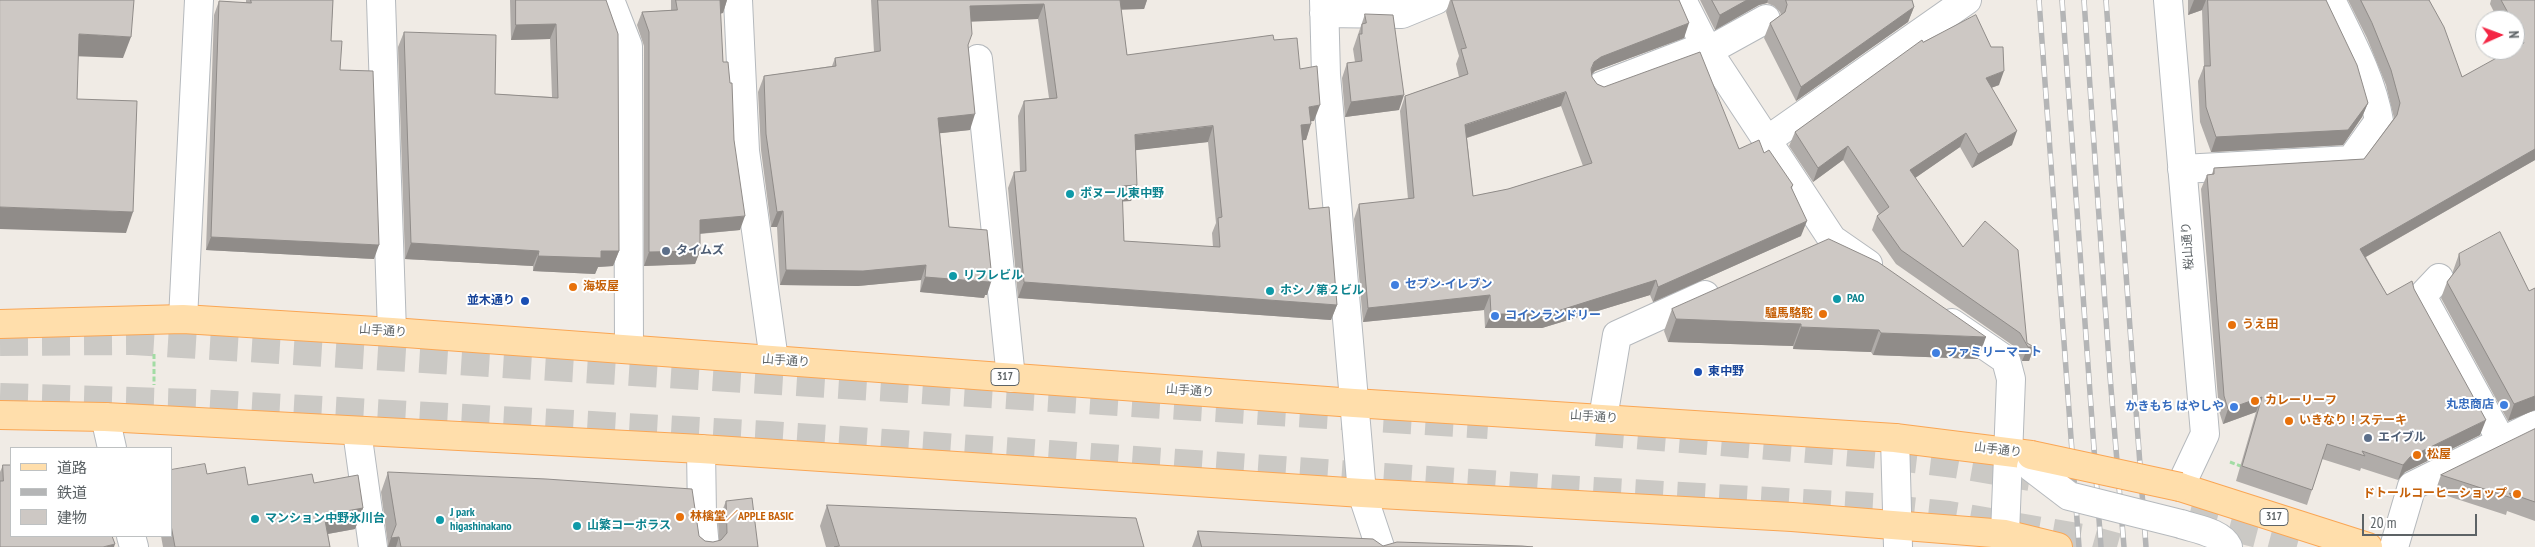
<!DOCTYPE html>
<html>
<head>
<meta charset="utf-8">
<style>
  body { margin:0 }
  #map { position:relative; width:2535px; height:547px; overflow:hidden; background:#f0ebe5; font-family:"PT Sans Narrow","Noto Sans JP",sans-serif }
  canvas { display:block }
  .legend { position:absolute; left:10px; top:447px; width:162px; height:90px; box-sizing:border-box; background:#fff; border:1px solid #bec1c2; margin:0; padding:6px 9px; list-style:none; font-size:15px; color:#5d6366 }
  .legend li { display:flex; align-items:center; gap:10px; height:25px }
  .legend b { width:25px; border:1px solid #bec1c2 }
  .north { position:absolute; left:2475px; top:10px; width:50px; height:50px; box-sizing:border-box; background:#fff; border:1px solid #bec1c2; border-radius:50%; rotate:88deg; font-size:14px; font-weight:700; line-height:20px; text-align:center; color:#5d6366 }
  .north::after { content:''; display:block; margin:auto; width:18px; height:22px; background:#f42745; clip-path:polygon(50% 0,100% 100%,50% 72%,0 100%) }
  .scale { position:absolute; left:2362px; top:514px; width:115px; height:22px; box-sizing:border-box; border:2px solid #5d6366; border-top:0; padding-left:6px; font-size:15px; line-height:18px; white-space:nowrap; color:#5d6366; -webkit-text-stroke:4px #fff; paint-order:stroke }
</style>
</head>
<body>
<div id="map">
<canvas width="2535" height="547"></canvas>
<ul class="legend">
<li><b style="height:6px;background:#ffdeab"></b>道路</li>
<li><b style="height:6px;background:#b4b5b6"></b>鉄道</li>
<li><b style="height:14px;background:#cdc8c4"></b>建物</li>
</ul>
<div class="north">N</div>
<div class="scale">20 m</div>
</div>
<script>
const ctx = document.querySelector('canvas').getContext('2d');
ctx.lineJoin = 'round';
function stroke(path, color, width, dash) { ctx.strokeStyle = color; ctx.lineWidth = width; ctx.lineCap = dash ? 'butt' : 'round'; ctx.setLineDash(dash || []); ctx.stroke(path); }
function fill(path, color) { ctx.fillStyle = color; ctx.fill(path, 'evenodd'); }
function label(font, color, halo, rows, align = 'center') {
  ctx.font = font + ' "PT Sans Narrow","Noto Sans JP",sans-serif'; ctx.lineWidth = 4; ctx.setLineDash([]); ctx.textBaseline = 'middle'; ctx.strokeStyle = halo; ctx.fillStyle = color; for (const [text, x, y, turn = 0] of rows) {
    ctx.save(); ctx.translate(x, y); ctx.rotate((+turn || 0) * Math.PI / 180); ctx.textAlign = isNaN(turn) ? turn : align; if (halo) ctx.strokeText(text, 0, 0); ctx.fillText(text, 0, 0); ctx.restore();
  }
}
stroke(new Path2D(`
  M0,342L133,341L1488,425
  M0,397L196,403L769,435L1560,489L1874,507L1949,515L2088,539L2117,547
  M1596,432L1881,455L1955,464L2030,477
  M2189,516L2308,547`), '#cbc9c5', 28, [28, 14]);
const minor = new Path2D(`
  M381,0L392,332
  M610,0L628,46L629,349
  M738,0L745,151L774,360
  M1324,0L1326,75L1362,493L1380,547
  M1682,0L1708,51L1832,239L1868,264
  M2168,0L2205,434L2180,487
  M1324,13L1402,14L1436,0
  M1708,51L1766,19
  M978,59L1011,378
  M1601,86L1705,46
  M1766,141L1967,0
  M2182,169L2351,160L2379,121C2372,79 2350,39 2331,0
  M2439,278L2422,296L2502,442
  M183,319L199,0
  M1952,323L2006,360L2011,379L2005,534L2007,547
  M105,417L112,448
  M1603,418L1617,335L1705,295
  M357,431L373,547
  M1895,438L1898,547
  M701,449L702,515L705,547
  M2181,524C2195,529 2221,532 2228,547
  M131,536L134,547
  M2394,547L2412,486L2535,425`);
const major = new Path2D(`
  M0,324L183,319L392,332L1354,403L1895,438L2031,455
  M0,415L105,417L701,449L1362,493L1792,517L2005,534L2058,547
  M2180,487L2368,547`);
stroke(minor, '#b5b9bd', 30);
stroke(major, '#faa654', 30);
stroke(new Path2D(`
  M154,354V385
  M2230,462L2243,467`), '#a2dca4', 3, [5, 2.5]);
stroke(minor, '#fff', 28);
stroke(major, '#ffdeab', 28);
const rail = new Path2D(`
  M2039,0L2079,547
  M2062,0L2101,547
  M2084,0L2110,376L2124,547
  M2106,0L2146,547`);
stroke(rail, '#b4b5b6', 5.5);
stroke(rail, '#fff', 4, [11]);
const minorBridge = new Path2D(`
  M2031,467L2069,496L2181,524`);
const majorBridge = new Path2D(`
  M2031,455L2180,487`);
stroke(minorBridge, '#b5b9bd', 30, []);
stroke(majorBridge, '#faa654', 30, []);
stroke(minorBridge, '#fff', 28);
stroke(majorBridge, '#ffdeab', 28);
fill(new Path2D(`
  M246,0H333L331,41L340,70L374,259L206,250L214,15L219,1L246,3Z
  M510,0H606L619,251L613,266L598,267L595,274L533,271V266L405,259L398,47L404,32L495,94L552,97L550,39L511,40Z
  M671,0H727L723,13L720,14L723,62L734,140L740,230L700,234V251L695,264L644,266V46L637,25L642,12L671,10Z
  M871,0H1147L1144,9H1121L1127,55L1274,40L1300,69L1314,121H1311L1306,140H1302L1309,209L1337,305L1331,320L1018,298L1008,188L1014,172H1020L1018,116L1024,101L1049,98L1038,19L971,21L968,45L970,130L940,133L949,227L987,295H985L984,298L920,292L921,280L858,286L780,285L777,227H771L761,150L758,92L764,76L832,66L835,58L874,52ZM1208,142L1216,223L1212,233L1213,247L1124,241L1122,201H1131L1137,185L1135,150Z
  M1450,0H1679L1684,38L1595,71L1592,74V77L1597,84L1739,149L1764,153L1793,185L1792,188L1801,236L1653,302L1650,295L1542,328H1485L1484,310L1363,322L1354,219L1359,204L1408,199L1400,111L1405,96L1459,77L1456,64L1459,56L1446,12ZM1561,106L1583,166L1508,189L1473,196L1467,138Z
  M1700,0H1912L1914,7L1908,22L1796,101L1764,38L1770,23L1781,15L1780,12L1774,6L1767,3L1759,5L1715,30Z
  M2188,0H2326L2368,103L2362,117L2343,145L2211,152L2200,122L2198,81L2204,66L2202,10L2188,15Z
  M2348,0H2429L2462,77L2515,50V20H2498L2490,4L2491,0H2535V160L2366,257L2387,295L2414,289L2480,435L2405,472L2398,480L2361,468L2360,471L2322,459L2307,505L2236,481L2256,412L2223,424L2219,411L2201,189L2207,175L2212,174L2214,168L2364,159L2394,118L2386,85L2367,38Z
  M1365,14L1399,110L1345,117L1342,78L1347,63L1355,62L1353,49Z
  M1923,42L1999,85L1991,88L2012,145L1972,168L1960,147L1915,178L2027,343L2034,347L2029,361H2022L2015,347L1896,264L1872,230L1877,216L1879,214L1843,160L1813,182L1789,146L1795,132Z
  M1829,239L1978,359L1873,355L1871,352L1793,349V346L1668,342L1664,331L1672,309Z
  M2459,254L2529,291L2535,288V410L2508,421L2441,298L2447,282L2453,274V271Z
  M2535,429V521L2507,511L2506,515L2435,492L2441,475Z
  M3,465L11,536L0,547V472Z
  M171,470L207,474L248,485L314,483L363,508L355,529L328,534L330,547H163L161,536H171Z
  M388,472L699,536L705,541L713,542L719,541L718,521L726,501L758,547H388V545L381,492Z
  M827,505L1144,547H826L820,526Z
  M1198,531L1383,546L1533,547H1192Z`), '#b0aca9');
fill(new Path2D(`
  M720,0H727L723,13L715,14Z
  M1117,0H1147L1144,9L1113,10Z
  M1747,0H1768L1767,3L1759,5L1715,30L1720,15Z
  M2194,0H2206L2202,10L2188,15Z
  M1044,4L1038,19L964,22L970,6Z
  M1914,7L1908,22L1796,101L1801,87Z
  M1689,23L1684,38L1595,71L1589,77L1594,62L1601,57Z
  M556,24L550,39L511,40L516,25Z
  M79,34L131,37L123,58L71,56Z
  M2004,71L1999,85L1980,92L1986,78Z
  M1566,92L1561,106L1460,140L1465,125Z
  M1404,95L1399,110L1345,117L1351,102Z
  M2368,103L2362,117L2343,145L2211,152L2216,137Z
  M1320,105L1314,121L1303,122L1309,107Z
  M975,114L970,130L933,134L938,118Z
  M1311,124L1306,140L1295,141L1301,125Z
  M1213,126L1208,142L1129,151L1135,135Z
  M2017,131L2012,145L1972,168L1978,154Z
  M1966,133L1960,147L1905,185L1910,170Z
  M1848,146L1843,160L1813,182L1818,168Z
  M2535,149V160L2355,263L2360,249Z
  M1137,185L1131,201L1116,202L1122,186Z
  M0,207L133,212L126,233L0,229Z
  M783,211L777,227H771L777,212Z
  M745,216L740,230L695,234L700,220Z
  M1807,221L1801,236L1653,302L1658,287Z
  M211,237L379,245L374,259L206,250Z
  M411,243L539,251L533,266L405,259Z
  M601,251H619L613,266L598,267L595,274L533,271L538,256Z
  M700,251L695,264L644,266L649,252Z
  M926,265L921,280L858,286L780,285L786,270Z
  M925,277L990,279H992L987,295H985L984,298L920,292Z
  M1656,280L1650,295L1542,328H1485L1491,314Z
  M1024,282L1337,305L1331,320L1018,298Z
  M1490,295L1484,310L1363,322L1368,308Z
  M1676,319L1801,324L1793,346L1668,342Z
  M1801,327L1879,330L1871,352L1793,349Z
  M1881,333L1986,337L1978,359L1873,355Z
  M2028,347H2034L2029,361H2022Z
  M2535,396V410L2508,421L2514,404Z
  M2262,397L2256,412L2223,424L2228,409Z
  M2486,420L2480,435L2405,472L2398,480L2403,465L2410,457Z
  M363,508L355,529L316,536L324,515Z
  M399,537L396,547H388L391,538Z
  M115,544L114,547H103Z`), '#908c89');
const building = new Path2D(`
  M0,0H134L131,37L79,34L77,99L137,101L133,212L0,207Z
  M251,0H333L331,41H342L340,70L373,71L379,245L211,237L219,1L251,3Z
  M516,0H606L618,34L619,251H601V258L538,256L539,251L411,243L404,32L496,35L495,94L558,98L556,24L516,25Z
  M676,0H726H720L723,62H728L730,83H732L734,140L745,216L700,220V251L649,252V32L642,12L677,10Z
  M878,0H1120L1127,55L1273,35L1274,40L1297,38L1300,69L1317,66L1320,105L1309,107L1311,124L1301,125L1309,209L1329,207L1337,305L1024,282L1014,172L1026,171L1024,101L1057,98L1044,4L970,6L972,34L968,45L975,114L938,118L949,227L987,230L992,279H990L989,282L925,277L926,265L863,271L786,270L783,211L777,212L766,134L764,76L836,66L835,58L880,51ZM1213,126L1222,217L1218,218L1220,247L1124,241L1122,186L1137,185L1135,135Z
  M1452,0H1679L1689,23L1601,57L1594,62L1591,69L1592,77L1597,84L1604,87L1700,52L1739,149L1759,140L1764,153L1769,150L1793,185L1791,187L1807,221L1658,287L1656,280L1548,314H1491L1490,295L1368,308L1359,204L1414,198L1405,96L1468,74L1461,49L1466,48ZM1566,92L1592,163L1508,189L1473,196L1465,125Z
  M1712,0H1747L1720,15Z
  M1786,0H1912L1914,7L1801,87L1770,23L1785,12L1787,5Z
  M2208,0H2326L2357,65L2368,103L2348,130L2216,137L2206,107L2204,66H2210Z
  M2361,0H2429L2444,27L2462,77L2511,50H2515V48L2524,43L2515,26V20H2512L2501,0H2535V149L2360,249L2387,295L2412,281L2414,289L2486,420L2410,457L2403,465L2362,451L2365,456L2327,444L2312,490L2242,466L2262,397L2228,409L2224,396L2207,175L2214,174V168L2364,159L2397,115L2400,103L2391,70L2372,23Z
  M1365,14L1393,15L1404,95L1351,102L1347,63L1362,61L1359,34H1362V24L1366,23Z
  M1976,15L1991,47H2003L2004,71L1986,78L2017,131L1978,154L1966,133L1910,170L1963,247L1985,221L2018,250L2027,343L2034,347H2028L2020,333L1901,250L1877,216L1889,207L1848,146L1818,168L1795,132L1922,40L1923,42Z
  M2500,232L2529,291L2535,288V396L2514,404L2447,282L2460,265L2459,254Z
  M1829,239L1878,262L1986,337L1881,333L1879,330L1801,327V324L1676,319L1672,309Z
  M2535,429V502L2509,493L2512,498L2441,475Z
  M205,464L207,474L245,467L248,485L312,474L314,483L358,475L363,508L324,515L330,547H175L171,525V470Z
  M3,465H11V536H112L115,544L103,547H0V481H3Z
  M388,472L546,479L692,489L699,536L705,541L713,542L721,540L727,533L726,501L752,498L758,547H401L399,537L391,538L396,525Z
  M827,505L1136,518L1144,547H834L839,546Z
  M1198,531L1373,539L1383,546L1397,542L1522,546L1533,547H1202Z`);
fill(building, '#cdc8c4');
stroke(building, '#908c89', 1);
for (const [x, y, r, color] of [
  [1070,194,5,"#0f9aa8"],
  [666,251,5,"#5c6f8a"],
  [953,276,5,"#0f9aa8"],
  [1395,285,5,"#3f7fe0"],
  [573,287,5,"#e8710a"],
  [1270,291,5,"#0f9aa8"],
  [1837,299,5,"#0f9aa8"],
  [525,301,5,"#1a4fb4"],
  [1823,314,5,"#e8710a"],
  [1495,316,5,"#3f7fe0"],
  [2232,325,5,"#e8710a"],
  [1936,353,5,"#3f7fe0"],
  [1698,372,5,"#1a4fb4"],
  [2255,401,5,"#e8710a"],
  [2504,405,5,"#3f7fe0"],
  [2234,407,5,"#3f7fe0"],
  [2289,421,5,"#e8710a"],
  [2368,438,5,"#5c6f8a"],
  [2417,455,5,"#e8710a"],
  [2517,494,5,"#e8710a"],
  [680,517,5,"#e8710a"],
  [255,519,5,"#0f9aa8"],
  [440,520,5,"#0f9aa8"],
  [577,526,5,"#0f9aa8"]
]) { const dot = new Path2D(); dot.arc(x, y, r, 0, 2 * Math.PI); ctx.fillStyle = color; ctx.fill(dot); stroke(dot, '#fff', 2); }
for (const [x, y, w] of [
  [1005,377,28],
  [2274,517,28]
]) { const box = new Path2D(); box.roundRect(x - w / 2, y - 8.5, w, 17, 4); ctx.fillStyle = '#fff'; ctx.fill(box); stroke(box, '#5d6366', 1); }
label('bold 11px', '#5d6366', null, [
  ["317",1005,377],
  ["317",2274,517]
]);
label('bold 12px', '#0d838f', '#fff', [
  ["ボヌール東中野",1080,194],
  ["リフレビル",963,276],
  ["ホシノ第２ビル",1280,291],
  ["PAO",1847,299],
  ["J park",450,513],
  ["higashinakano",450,527],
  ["マンション中野氷川台",265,519],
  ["山繁コーポラス",587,526]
], 'left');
label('12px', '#5d6366', '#fff', [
  ["桜山通り",2188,246,-94],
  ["山手通り",383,331,4],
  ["山手通り",786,361,4],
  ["山手通り",1190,391,4],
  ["山手通り",1594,417,4],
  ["山手通り",1998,450,7]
]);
label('bold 12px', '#4e5e75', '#fff', [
  ["タイムズ",676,251],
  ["エイブル",2378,438]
], 'left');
label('bold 12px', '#366cbe', '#fff', [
  ["セブン-イレブン",1405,285],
  ["コインランドリー",1505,316],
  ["ファミリーマート",1946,353],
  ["丸忠商店",2494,405,"right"],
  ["かきもち はやしや",2224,407,"right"]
], 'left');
label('bold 12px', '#c56008', '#fff', [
  ["海坂屋",583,287],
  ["驢馬駱駝",1813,314,"right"],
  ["うえ田",2242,325],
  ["カレーリーフ",2265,401],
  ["いきなり！ステーキ",2299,421],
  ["松屋",2427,455],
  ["ドトールコーヒーショップ",2507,494,"right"],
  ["林檎堂／APPLE BASIC",690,517]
], 'left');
label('bold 12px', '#164399', '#fff', [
  ["並木通り",515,301],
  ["東中野",1708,372,"left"]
], 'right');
</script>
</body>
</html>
